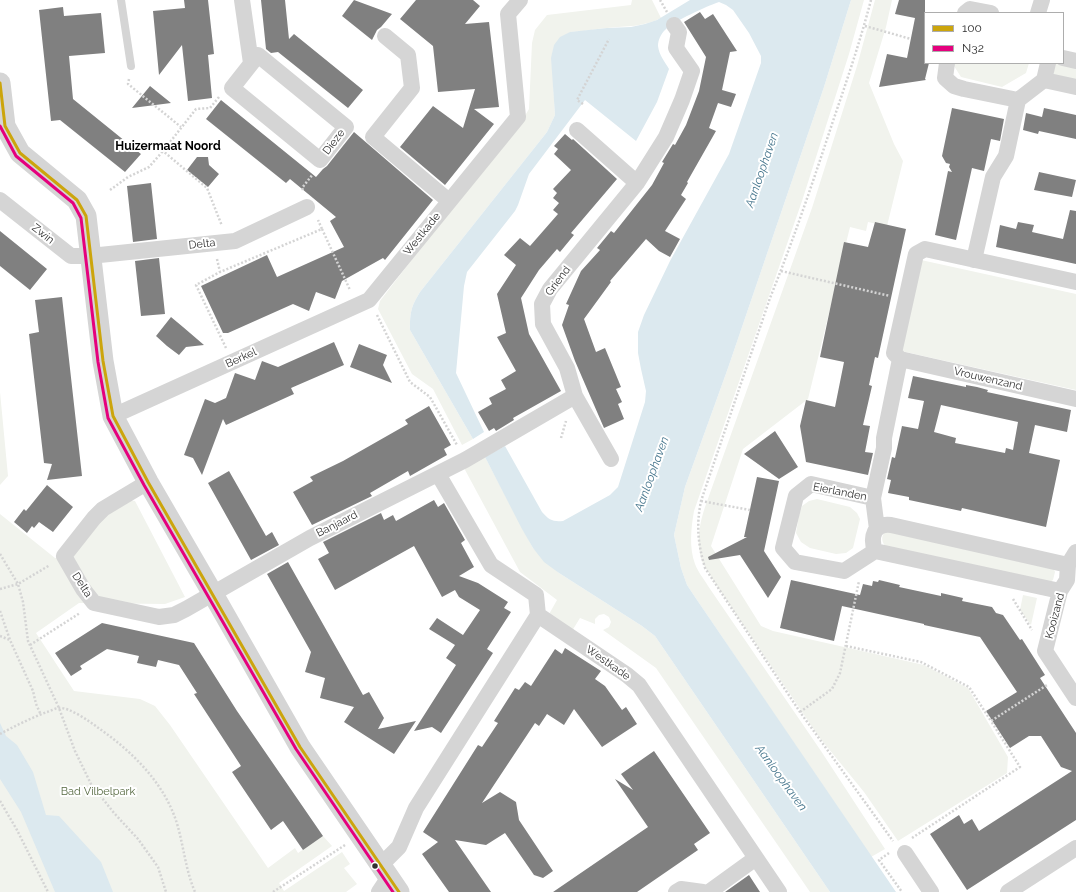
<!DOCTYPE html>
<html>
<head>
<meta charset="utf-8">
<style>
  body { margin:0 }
  #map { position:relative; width:1076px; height:892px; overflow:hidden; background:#fff; font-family:Raleway,sans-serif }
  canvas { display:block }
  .legend { position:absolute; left:924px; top:12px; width:140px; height:52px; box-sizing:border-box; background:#fff; border:1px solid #adadad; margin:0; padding:5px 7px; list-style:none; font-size:12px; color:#313131 }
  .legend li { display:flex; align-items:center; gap:8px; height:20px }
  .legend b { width:20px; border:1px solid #adadad }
</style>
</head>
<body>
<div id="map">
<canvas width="1076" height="892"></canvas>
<ul class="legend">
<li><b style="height:5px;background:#cca50c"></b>100</li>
<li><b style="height:5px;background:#e5007d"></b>N32</li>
</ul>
</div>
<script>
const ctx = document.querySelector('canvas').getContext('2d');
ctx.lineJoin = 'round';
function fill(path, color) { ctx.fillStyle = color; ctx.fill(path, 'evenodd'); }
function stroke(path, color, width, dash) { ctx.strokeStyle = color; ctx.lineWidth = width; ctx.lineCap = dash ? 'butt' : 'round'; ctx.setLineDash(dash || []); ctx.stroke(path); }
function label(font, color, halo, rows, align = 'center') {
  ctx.font = font + ' Raleway,sans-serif'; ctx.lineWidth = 4; ctx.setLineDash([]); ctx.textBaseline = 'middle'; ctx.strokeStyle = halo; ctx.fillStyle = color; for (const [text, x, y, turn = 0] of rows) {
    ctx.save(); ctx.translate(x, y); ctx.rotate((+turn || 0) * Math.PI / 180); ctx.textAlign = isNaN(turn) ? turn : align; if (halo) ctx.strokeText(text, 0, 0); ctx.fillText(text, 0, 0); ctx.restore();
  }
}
fill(new Path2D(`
  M632,0H652L661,18C644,27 626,26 607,28C594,29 582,32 570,32L553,81L555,115L547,132L420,292C411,307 410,312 410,330L473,439L462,445L433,389L412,374L378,309L380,301L443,219L523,119L529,109L532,43L535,30L547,15L631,5Z
  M851,0H864L849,54L802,201L694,511C691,528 689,548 695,564C698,572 704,579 708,586L821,751L885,849L871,857L695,597L687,585L681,568L674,535L685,487L728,368L824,87Z
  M875,0H892L886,27L869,83L894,144L903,161L887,226L868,222L866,231L850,227L808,399L743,449L711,546L761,626L773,631L924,665L968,688L1008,757L1007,773L898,841L864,792L819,737L715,583C711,576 705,568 702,561C696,543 699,525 705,507L812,208L857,66Z
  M953,63H1029L1026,73L1002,87L961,77L954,66Z
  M1055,63L1076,67V82L1053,77Z
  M921,260L1076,294V390L901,351Z
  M0,392L8,476L0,485Z
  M485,457L533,548L559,573L642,626L655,636L830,892H810L656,668L603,630L609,627L611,622L609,617L604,614L599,615L595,619V624L580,618L572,631L548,616L557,600L520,572L464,468Z
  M817,499L850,507L857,513L860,519L853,548L846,553L836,554L810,548L801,542L796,533L799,515L802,506L809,501Z
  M130,500L135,501L185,597L165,604L79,603L36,633L74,691L140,699L155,706L170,725L268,868L295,848L298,853L323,836L332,846L279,883L284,891L342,852L350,864L344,868L357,884L346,892H0V514L55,558L74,554L107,513Z
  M887,530L1053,567L1055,572L1053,580L1049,583L885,546C881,540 881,535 887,530Z
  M1023,595L1037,598L1031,625L1020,610Z`), '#f1f3ed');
fill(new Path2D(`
  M690,0H851L824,87L728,368L685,487L674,535L681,568L687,585L695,597L896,892H830L655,636L642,626L559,573L544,562L533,548L522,529L485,457L505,446L542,512C549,520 553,522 563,521L610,495L618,487L645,402L646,391L641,369L638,353V332L644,315L670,261L729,154L761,63V56L749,33L733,10L726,5L719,2C705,7 676,20 665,30C661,34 658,40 658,46C659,55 665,62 669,69L657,102L636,141L585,100L529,174L518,205L515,211L467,272L464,286L456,373L484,432L473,439L410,330C410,312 411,307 420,292L547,132L555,115L551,58L554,45L560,37L570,32L607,28L631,27L645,24L657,20Z
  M0,723L6,736L17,745L33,772L46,815L59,816L101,862L113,892H55L21,812L0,779Z`), '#dce9ef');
fill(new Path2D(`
  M184,0H208L214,54L208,55L212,98L188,101L182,45L159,75L153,11L185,8Z
  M261,0H285L289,39L294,34L363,90L348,108L278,52L271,53L266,49Z
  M354,0L392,14L381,27L377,30L372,40L342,16Z
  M416,0H473L480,6L465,24L489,22L499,107L474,109L494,124L445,185L400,147L433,106L463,128L475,89L438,92L433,46L400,19Z
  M899,0H925V63H929L925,79L926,80L879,87L887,54L907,58L915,18L895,14Z
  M63,7L64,16L101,13L105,53L69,56L73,99L141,154L125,172L60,120L51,121L39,10Z
  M700,12L705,19L713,14L737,51L730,52L722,90L736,94L731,107L718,103L709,128L716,131L687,182L688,183L681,195L686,199L665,231L680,239L670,257L659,251L646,239L610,281L611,282L584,319L596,352L605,348L621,387L616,389L622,402L618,404L624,419L604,428L575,361L562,325L569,305L566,304L581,271L600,250L597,248L611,231L614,233L652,185L664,163L662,162L673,144L675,145L686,125L699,91L706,57L684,22Z
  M150,86L171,103L132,108Z
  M221,100L316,177L323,169L327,166L354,132L433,200L385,260L383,258L342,281L335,299L316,292L309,311L293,304L228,333H223L201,286L267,255L277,277L344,247L330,221L336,217L290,179L286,183L206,119Z
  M952,108L1004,119L1000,141L991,139L984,171L972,168L956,240L935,235L948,171L952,172L949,167L950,164L946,163L942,156Z
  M1044,108L1076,115V139L1039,131L1038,134L1023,130L1026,113L1042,117Z
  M565,134L572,140L573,139L617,179L571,233L574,235L560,252L557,249L539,270L521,298L529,334L561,391L513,418L514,420L496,431L494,428L489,431L478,412L492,404L489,398L506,389L501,380L516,371L497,337L506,333L497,294L516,265L504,255L520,238L530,246L558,214L553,210L559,203L553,198L557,193L553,189L571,170L554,154L558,149L554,146Z
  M197,157H208L209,165L219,174L208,187L187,170Z
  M1039,172L1076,180L1072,197L1034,190Z
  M151,183L157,239L133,242L127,186Z
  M1070,210L1076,211V264L996,247L1000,225L1016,229L1018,222L1034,225L1032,232L1063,239Z
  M875,222L906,229L878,358L875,357L869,385L872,386L863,425L870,426L865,452L873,453L868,475L806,462L800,426L806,400L835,407L844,362L820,357L844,242L868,247Z
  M0,231L47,269L30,290L0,266Z
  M159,258L165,314L141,316L135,261Z
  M62,297L82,476L47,480L52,464L44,463L29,334L39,332L35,300Z
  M171,317L183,327L204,345L186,347L179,355L167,346L156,336Z
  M334,342L344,365L291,388L294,394L226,425L223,419L202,475L193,458L184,455L205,399L215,403L226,398L235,373L255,380L262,361L278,367Z
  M359,344L387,355L383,365L392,383L350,367Z
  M913,376L966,387V385L977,387L988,390L987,392L1071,410L1067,432L1035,425L1029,453L1060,460L1046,527L962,508L961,511L909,500V497L888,493L891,480L887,479L892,457L895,458L902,426L918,429L924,401L908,398ZM941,405L1018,422L1013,450L1006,448L1005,453L955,443L956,438L934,432Z
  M429,406L451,445L444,449L447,455L410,476L408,471L370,493L372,496L312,525L293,492L313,481L310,477L343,461L408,424L405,420Z
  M775,431L798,467L779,479L744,454Z
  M229,471L266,536L272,532L279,545L251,560L208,483Z
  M757,477L779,481L764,551L781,577L768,598L740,555L709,560L708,557L747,537H744Z
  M47,485L73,507L53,532L39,522L34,528L32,526L27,533L14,522L24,509L26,511Z
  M434,500L438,507L444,503L465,540L461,543L474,567L459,576L478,583L508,602L504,608L511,612L487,649L493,653L441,733L432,727L414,731L456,665L446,658L455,645L429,629L437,618L463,635L480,610L459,597L455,590L442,597L414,546L335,590L318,559L329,553L323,542L381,513L384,520L393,515L396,521Z
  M288,562L363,695L369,692L384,718L378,729L416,721L394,754L344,722L354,707L320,698L325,678L305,672L311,652L267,574Z
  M791,580L860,595L863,584L872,586L873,581L878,582L879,580L900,585L899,587L941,596V593L963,598L962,601L992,607L996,613L1003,615L1020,640L1022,639L1045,675L1040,678L1076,733V820L967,890L930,834L959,815L964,824L972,819L979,831L1072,771L1061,767L1041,736H1029L1010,748L986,711L1017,692L980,637L924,625V624L842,606L834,641L780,628Z
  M102,623L194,643L237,711L323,836L303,850L283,821L271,830L232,772L241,766L194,694L197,693L179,665L158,660L156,667L137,663L139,656L107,649L80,666L82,669L71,676L55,653Z
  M565,648L601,671L595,679L605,686L622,710L626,707L637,724L602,747L574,709L564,725L547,714L539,726L535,723L482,803L500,792L516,802L519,820L553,871L543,878L534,875L505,833L486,845L455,840L491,892H449L422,854L438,842L423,832L478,745L482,747L498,723L494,721L515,688L519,690L525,682L531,686L555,649L562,654Z
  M654,751L710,833L694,844L698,850L637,892H553L648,827L615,779L633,790L621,774Z
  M749,875L760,892H725Z`), '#808080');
stroke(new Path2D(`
  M660,0L667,12
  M871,0C860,42 846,83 832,124C813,182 793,241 770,298L701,501C696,526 698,544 705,568L800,712L893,841
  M865,26L911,39
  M129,79L128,84L181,127
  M219,97L210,108L196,109L163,151L207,188L222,226
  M583,104L577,100L609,39
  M110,190L128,177L149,167L163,151
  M303,190L302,188L313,174
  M322,229L350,290
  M217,259L220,272
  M781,271L890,296
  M377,315L410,382L430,397L457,445
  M226,348L196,285L220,272L322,229L318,220
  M561,438L566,421
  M701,501L750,510
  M0,554L18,584L23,602L28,641L59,708L75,751L91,784L114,813L138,839L158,867L166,892
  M0,589L18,584L50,565
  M1013,599L1032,630
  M0,611L10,640L33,691L36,704L41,715
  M0,636L10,640
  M30,645L80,613
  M846,646L921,662L969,687L991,721
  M800,712L832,689L840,673L859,581
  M0,734C15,726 31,718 47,712C51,711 55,708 59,708C69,707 89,721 97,727C132,751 166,784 178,827C184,849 186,871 195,892
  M0,801L17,830L48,892
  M912,838L1020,767L991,721L1047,685
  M889,853L879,860L902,892
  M273,892L345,845`), '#d4d4d4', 2.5, [2, 2]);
stroke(new Path2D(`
  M121,0L131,66`), '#d5d5d5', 8);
stroke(new Path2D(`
  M242,0L251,63
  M965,13L970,9L991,13
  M1038,13L1042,0
  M385,36L408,55L412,88L373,137L449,201
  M258,55L346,127L320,160L232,88Z
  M1063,58L1076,61
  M947,63L945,78L954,86L964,89L1018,100L1044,80L1076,87
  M1044,80L1048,63
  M577,130L637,183
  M0,200L71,256H90L235,241L307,207
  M974,260L993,177L1006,156L1018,100
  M1076,282L925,249L916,254L894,353L900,359L1076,399
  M113,416L369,300L518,117L508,14L520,0
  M611,459L575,396L567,368L543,324L542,304L550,289L637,183L666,137L682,100L692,71L676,48L679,32L674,25
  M438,474L491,565L536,595L538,615L627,675L639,685L779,892
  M148,482L103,509L94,518L64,556L83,589L94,603L159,617L174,615L186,609L310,538L465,460L575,396
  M873,498L884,448V438L900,359
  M875,551L844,571L795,562L783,548L796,496L811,484L873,498L877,529
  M1076,552L1068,565L1067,580L1060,591L1045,651L1076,698
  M1060,591L875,551C870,537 874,523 891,525L1068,565
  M905,853L931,892
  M381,865L399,847L416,808L538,615
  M379,892L389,877
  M676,892L681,889L703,892
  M709,892L756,858
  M1008,892L1076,848`), '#d5d5d5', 16);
stroke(new Path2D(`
  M0,83L5,126L20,153L77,200L86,216L103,361L113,416L148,482L213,594L300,747L399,892`), '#d5d5d5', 21);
stroke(new Path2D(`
  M0,83L5,126L20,153L77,200L86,216L103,361L113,416L148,482L300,747L399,892`), '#cca50c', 3);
stroke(new Path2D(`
  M0,126L16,156L73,203L81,218L98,362L108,418L144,485L296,749L393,892`), '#e5007d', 3);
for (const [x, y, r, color] of [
  [375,866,3.5,"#313131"]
]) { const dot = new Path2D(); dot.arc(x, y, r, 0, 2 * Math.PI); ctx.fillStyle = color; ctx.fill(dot); stroke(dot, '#fff', 1.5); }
label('11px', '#313131', '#fff', [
  ["Dieze",334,142,-53],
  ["Zwin",43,234,38],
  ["Westkade",422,234,-51],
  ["Delta",202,244,-6],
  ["Griend",558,281,-53],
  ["Berkel",241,358,-24],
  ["Vrouwenzand",988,379,13],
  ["Eierlanden",840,492,11],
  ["Banjaard",337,524,-27],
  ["Delta",82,585,57],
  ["Kooizand",1055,616,-75],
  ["Westkade",608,663,35]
]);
label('11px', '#576a42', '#fff', [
  ["Bad Vilbelpark",98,792]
]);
label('bold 12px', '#000', '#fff', [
  ["Huizermaat Noord",168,146]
]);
label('italic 12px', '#46768d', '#fff', [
  ["Aanloophaven",762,170,-71],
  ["Aanloophaven",652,474,-70],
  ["Aanloophaven",781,778,54]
]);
</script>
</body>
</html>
